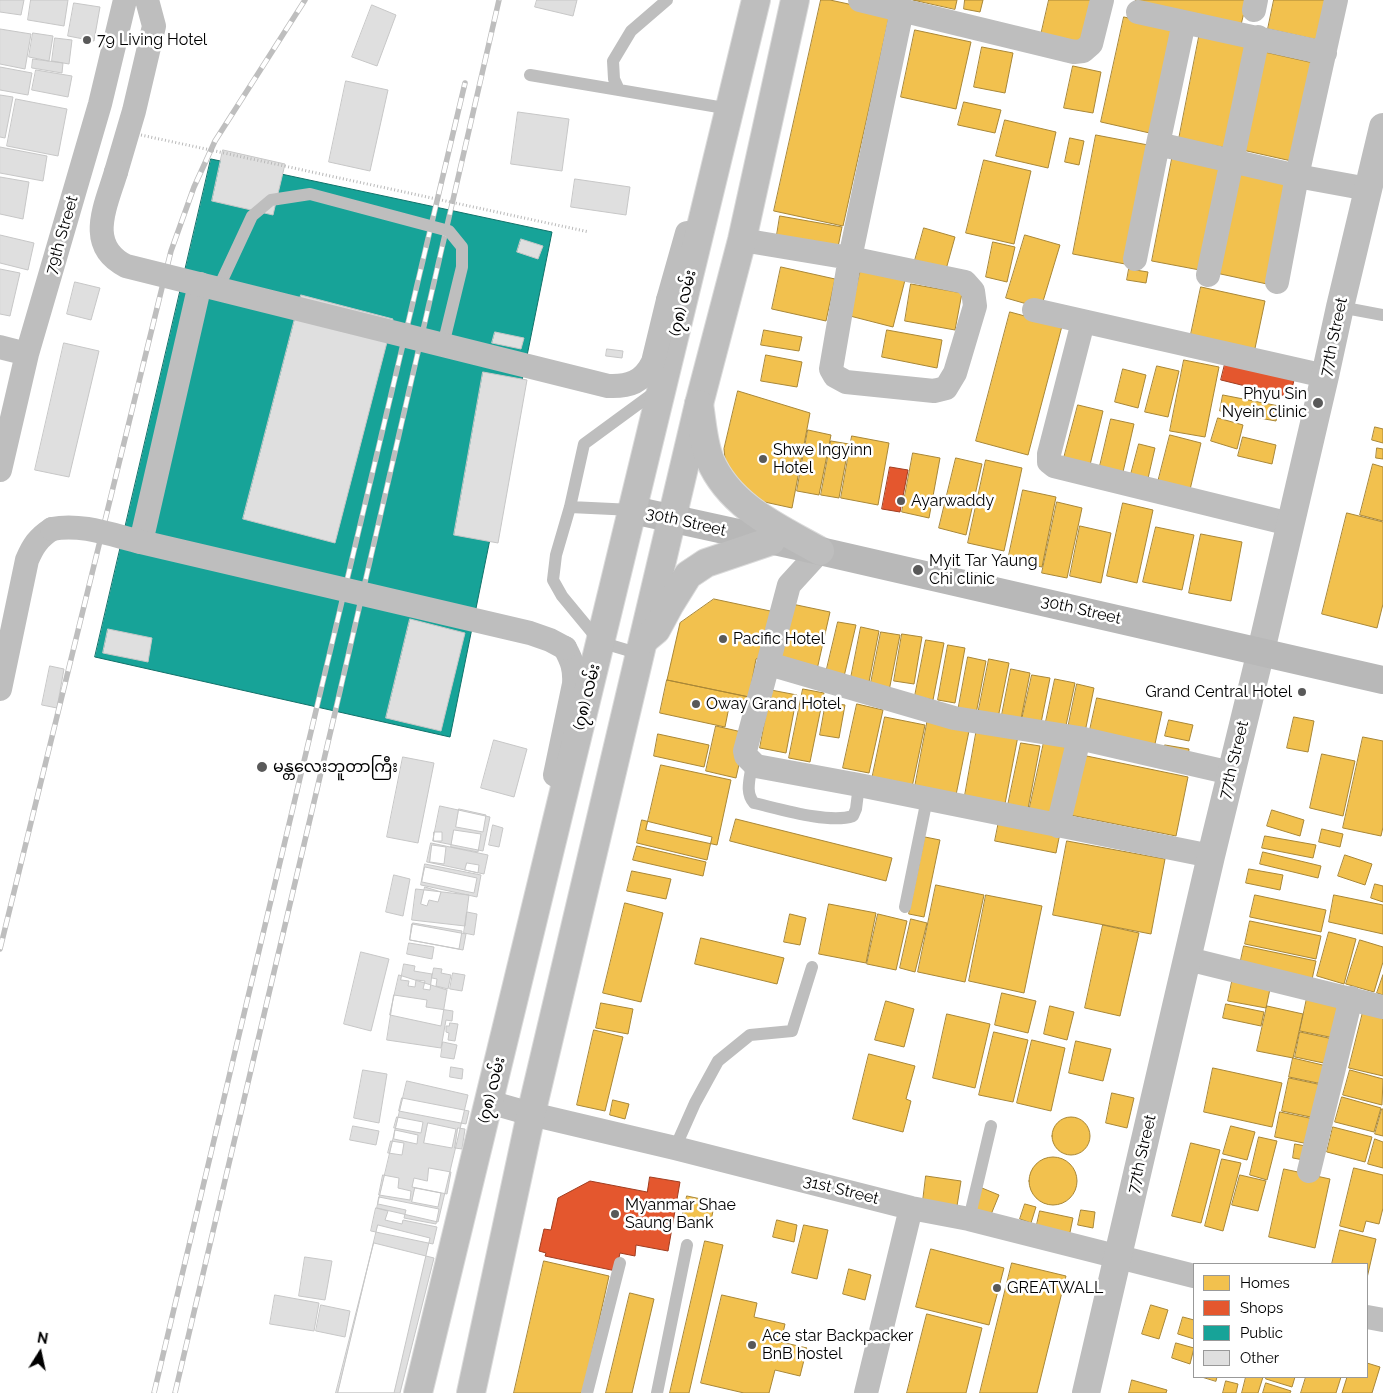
<!DOCTYPE html>
<html>
<head>
<meta charset="utf-8">
<style>
  body { margin:0 }
  #map { position:relative; width:1383px; height:1393px; overflow:hidden; background:#fff; font-family:Raleway,sans-serif }
  canvas { display:block }
  .legend { position:absolute; left:1193px; top:1263px; width:175px; height:115px; box-sizing:border-box; background:#fff; border:1px solid #999; margin:0; padding:6px 9px; list-style:none; font-size:15px; color:#000 }
  .legend li { display:flex; align-items:center; gap:10px; height:25px }
  .legend b { width:25px; border:1px solid #999 }
  .north { position:absolute; left:15px; top:1328px; width:50px; height:50px; -webkit-text-stroke:4px #fff; paint-order:stroke; rotate:10deg; font-size:14px; font-weight:700; line-height:20px; text-align:center; color:#000 }
  .north::after { content:''; display:block; margin:auto; width:18px; height:22px; background:#000; clip-path:polygon(50% 0,100% 100%,50% 72%,0 100%) }
</style>
</head>
<body>
<div id="map">
<canvas width="1383" height="1393"></canvas>
<ul class="legend">
<li><b style="height:14px;background:#f2c14e"></b>Homes</li>
<li><b style="height:14px;background:#e4572e"></b>Shops</li>
<li><b style="height:14px;background:#17a398"></b>Public</li>
<li><b style="height:14px;background:#dfdfdf"></b>Other</li>
</ul>
<div class="north">N</div>
</div>
<script>
const ctx = document.querySelector('canvas').getContext('2d');
ctx.lineJoin = 'round';
function fill(path, color) { ctx.fillStyle = color; ctx.fill(path, 'evenodd'); }
function stroke(path, color, width, dash) { ctx.strokeStyle = color; ctx.lineWidth = width; ctx.lineCap = dash ? 'butt' : 'round'; ctx.setLineDash(dash || []); ctx.stroke(path); }
function label(font, color, halo, rows, align = 'center') {
  ctx.font = font + ' Raleway,"Noto Sans Myanmar",sans-serif'; ctx.lineWidth = 5; ctx.setLineDash([]); ctx.textBaseline = 'middle'; ctx.strokeStyle = halo; ctx.fillStyle = color; for (const [text, x, y, turn = 0] of rows) {
    ctx.save(); ctx.translate(x, y); ctx.rotate((+turn || 0) * Math.PI / 180); ctx.textAlign = isNaN(turn) ? turn : align; if (halo) ctx.strokeText(text, 0, 0); ctx.fillText(text, 0, 0); ctx.restore();
  }
}
const homes = new Path2D(`
  M821,0H830L890,13L843,226L774,211Z
  M913,0H957L955,9Z
  M965,0H983L980,12L964,9Z
  M1049,0H1094L1084,44L1041,35Z
  M1136,0H1247L1240,29L1135,4Z
  M1274,0H1331L1322,41L1268,29Z
  M1124,17L1177,29L1154,134L1101,122Z
  M915,30L971,42L956,109L901,97Z
  M1200,32L1248,42L1227,148L1179,139Z
  M982,47L1013,53L1005,93L974,87Z
  M1260,51L1318,64L1296,162L1238,149Z
  M1073,66L1101,72L1093,113L1064,108Z
  M964,102L1001,110L995,133L958,125Z
  M1005,120L1056,132L1048,168L996,156Z
  M1096,135L1148,145L1125,264L1073,254Z
  M1070,138L1084,141L1079,165L1065,162Z
  M1173,154L1225,164L1205,271L1152,261Z
  M984,160L1031,171L1014,244L966,233Z
  M1238,171L1289,182L1267,284L1216,273Z
  M780,216L842,227L837,252L776,241Z
  M924,228L955,237L945,273L914,264Z
  M1025,235L1060,245L1041,308L1006,298Z
  M993,242L1015,247L1007,282L986,277Z
  M781,267L835,279L826,321L772,309Z
  M861,269L905,280L893,327L850,316Z
  M1129,269L1148,272L1146,283L1127,280Z
  M911,284L962,293L955,330L905,321Z
  M1201,287L1265,301L1254,353L1190,339Z
  M1010,312L1062,326L1028,455L976,441Z
  M764,330L802,337L799,351L761,345Z
  M887,330L942,340L937,368L882,357Z
  M766,355L802,362L797,387L761,381Z
  M1184,360L1219,367L1205,437L1170,431Z
  M1157,366L1179,371L1168,417L1145,412Z
  M1123,369L1146,375L1138,408L1115,402Z
  M738,391L810,413L792,508L760,501L726,469L724,449Z
  M1223,395L1279,406L1276,421L1220,411Z
  M1078,405L1103,411L1090,465L1064,458Z
  M1218,418L1243,425L1237,449L1211,441Z
  M1111,419L1134,424L1123,472L1100,466Z
  M1375,427L1383,429V443L1372,440Z
  M808,430L831,435L819,495L797,491Z
  M1170,435L1201,443L1189,494L1157,486Z
  M852,436L889,443L878,505L841,498Z
  M1243,437L1276,445L1272,464L1238,456Z
  M831,441L849,444L839,498L821,495Z
  M1139,444L1155,448L1146,487L1129,482Z
  M1377,448L1383,449V459L1376,458Z
  M913,453L940,458L929,518L902,512Z
  M956,458L982,464L966,535L939,528Z
  M986,460L1022,468L1004,551L968,543Z
  M1373,464L1383,467V521L1360,515Z
  M1023,490L1056,497L1042,567L1008,560Z
  M1057,502L1082,508L1067,578L1042,573Z
  M1123,503L1153,510L1137,583L1107,576Z
  M1347,513L1383,522V604L1377,628L1322,614Z
  M1080,526L1111,533L1101,583L1070,576Z
  M1156,527L1194,535L1182,590L1143,582Z
  M1201,534L1242,542L1231,601L1189,593Z
  M714,599L775,612L767,655L756,659L749,697L667,680L680,623Z
  M792,604L830,612L816,674L779,666Z
  M838,622L856,625L843,681L825,677Z
  M861,627L879,631L868,687L850,683Z
  M881,632L900,635L889,691L870,688Z
  M902,634L922,637L914,684L894,681Z
  M926,640L944,643L933,700L915,696Z
  M948,645L965,648L955,703L938,700Z
  M968,657L986,661L976,714L958,711Z
  M989,659L1009,663L998,718L978,714Z
  M1011,669L1030,673L1020,724L1001,720Z
  M1032,675L1050,678L1040,728L1021,724Z
  M1055,679L1075,683L1064,735L1044,731Z
  M667,680L749,697L747,706L730,702L725,727L660,713Z
  M1077,684L1094,688L1084,737L1067,733Z
  M803,689L824,693L810,762L789,758Z
  M771,690L797,695L786,753L760,748Z
  M1097,698L1162,712L1153,753L1088,739Z
  M826,702L845,705L839,738L820,735Z
  M857,704L883,710L869,773L843,768Z
  M885,717L925,725L911,792L871,784Z
  M1294,717L1314,721L1308,752L1287,748Z
  M928,718L970,726L955,800L914,792Z
  M1169,720L1193,725L1189,741L1165,736Z
  M716,726L746,733L736,778L706,771Z
  M977,728L1018,736L1004,809L964,801Z
  M658,734L709,745L704,767L654,756Z
  M1363,737L1383,741V827L1381,836L1343,828Z
  M1044,742L1070,747L1054,821L1028,816Z
  M1021,743L1040,746L1027,814L1007,810Z
  M1165,745L1189,749L1188,757L1163,752Z
  M1077,754L1188,777L1176,836L1065,814Z
  M1322,754L1355,761L1343,816L1310,808Z
  M661,765L731,780L717,845L646,830Z
  M1272,810L1304,820L1300,836L1267,826Z
  M736,819L892,858L886,881L730,841Z
  M642,820L712,837L707,860L637,843Z
  M999,821L1060,833L1056,853L995,841Z
  M1322,829L1343,834L1340,847L1319,842Z
  M1265,836L1316,845L1313,858L1262,848Z
  M925,837L940,840L924,917L909,914Z
  M1067,841L1165,859L1151,934L1053,915Z
  M637,846L706,862L703,876L633,860Z
  M1263,852L1321,866L1318,878L1260,864Z
  M1345,855L1372,864L1365,885L1338,876Z
  M1249,869L1283,875L1280,890L1246,883Z
  M632,871L671,879L666,899L627,891Z
  M1375,884L1383,886V902L1371,898Z
  M936,885L984,895L965,982L918,972Z
  M986,895L1042,906L1024,993L969,981Z
  M1255,895L1326,910L1321,932L1250,917Z
  M1334,895L1383,905V934L1329,922Z
  M625,903L663,913L641,1002L603,993Z
  M829,904L876,913L866,963L819,954Z
  M790,914L806,918L800,945L784,942Z
  M878,914L907,921L896,970L867,964Z
  M911,919L927,923L915,972L900,968Z
  M1250,921L1321,936L1316,959L1245,944Z
  M1103,925L1139,933L1120,1016L1085,1008Z
  M1329,932L1356,939L1344,984L1317,976Z
  M701,938L784,958L777,984L695,964Z
  M1360,940L1383,947V962L1374,992L1346,984Z
  M1244,946L1316,961L1311,984L1239,969Z
  M1383,975V995L1377,993Z
  M1233,977L1271,984L1266,1008L1228,1001Z
  M1002,993L1036,1001L1028,1033L995,1025Z
  M1307,998L1346,1006L1339,1039L1300,1031Z
  M886,1001L914,1009L904,1047L875,1040Z
  M601,1003L633,1009L628,1034L596,1028Z
  M1226,1004L1264,1012L1261,1026L1223,1018Z
  M1050,1006L1074,1012L1067,1040L1044,1034Z
  M1267,1006L1303,1014L1293,1058L1257,1051Z
  M1363,1012L1383,1017V1076L1349,1068Z
  M947,1014L990,1024L975,1088L933,1078Z
  M594,1030L623,1037L605,1111L577,1105Z
  M994,1032L1028,1040L1013,1102L979,1095Z
  M1300,1032L1338,1040L1333,1065L1295,1057Z
  M1032,1040L1065,1048L1051,1111L1017,1103Z
  M1076,1041L1111,1049L1103,1081L1069,1073Z
  M869,1054L915,1066L906,1099L911,1101L903,1132L853,1119Z
  M1293,1058L1331,1067L1327,1085L1289,1077Z
  M1213,1068L1282,1083L1272,1127L1204,1112Z
  M1350,1070L1383,1079L1382,1105L1343,1095Z
  M1289,1078L1327,1086L1320,1119L1282,1111Z
  M1112,1093L1134,1098L1127,1128L1106,1123Z
  M1342,1097L1381,1108L1374,1132L1335,1122Z
  M613,1100L629,1104L625,1119L610,1115Z
  M1382,1109H1383V1136L1375,1134Z
  M1280,1112L1319,1120L1313,1145L1275,1137Z
  M1052 1136a19 19 0 1 1 38 0a19 19 0 1 1-38 0Z
  M1231,1126L1255,1132L1247,1160L1223,1154Z
  M1333,1127L1372,1137L1365,1162L1327,1152Z
  M1259,1137L1277,1141L1267,1180L1250,1175Z
  M1375,1139L1383,1142V1168L1368,1164Z
  M1191,1143L1220,1150L1201,1223L1172,1216Z
  M1295,1144L1311,1147L1309,1161L1293,1158Z
  M1029 1181a24 24 0 1 1 48 0a24 24 0 1 1-48 0Z
  M1222,1159L1241,1163L1223,1231L1205,1226Z
  M1354,1168L1383,1175V1208L1379,1224L1366,1221L1363,1232L1340,1226Z
  M1284,1169L1330,1179L1315,1248L1269,1237Z
  M1240,1175L1266,1181L1258,1211L1232,1205Z
  M926,1176L961,1181L957,1206L923,1201Z
  M982,1188L999,1195L990,1217L974,1211Z
  M687,1196L715,1202L710,1225L682,1218Z
  M1025,1204L1036,1207L1031,1223L1020,1219Z
  M1081,1210L1095,1212L1093,1228L1078,1225Z
  M1040,1211L1073,1218L1069,1237L1036,1229Z
  M777,1220L797,1225L794,1242L773,1237Z
  M804,1225L828,1230L817,1279L792,1273Z
  M1340,1230L1376,1239L1367,1278V1264H1332Z
  M705,1241L723,1245L689,1393H670Z
  M931,1249L1004,1268L989,1325L916,1307Z
  M544,1261L609,1276L583,1393H514Z
  M1012,1263L1066,1276L1037,1393H980Z
  M849,1269L871,1275L865,1300L843,1294Z
  M630,1293L654,1299L632,1393H606Z
  M722,1295L757,1303L754,1317L785,1324L781,1342L807,1348L800,1376L775,1370L769,1393H744L701,1383Z
  M1151,1305L1168,1310L1159,1339L1142,1334Z
  M927,1314L982,1328L966,1393H907Z
  M1183,1317L1194,1320V1339L1178,1334Z
  M1176,1343L1194,1348L1190,1364L1172,1358Z
  M1367,1363L1380,1367L1372,1393H1342L1347,1377H1367Z
  M1202,1377H1217L1216,1381Z
  M1246,1377H1263L1258,1393H1242Z
  M1266,1377H1295L1292,1387L1266,1379Z
  M1306,1377H1341L1336,1393H1301Z
  M1132,1380L1167,1390L1166,1393H1129Z
  M1226,1381L1238,1384L1236,1393H1223Z
  M1266,1383L1291,1391L1290,1393H1263Z`);
fill(homes, '#f2c14e');
stroke(homes, '#a98737', 1);
const shops = new Path2D(`
  M1225,364L1294,380L1290,397L1221,380Z
  M890,467L908,470L900,512L882,509Z
  M650,1177L680,1182L668,1251L636,1245L635,1256L620,1253L616,1271L545,1256L546,1253L539,1251L544,1229L551,1230L558,1198L590,1181L647,1192Z`);
fill(shops, '#e4572e');
stroke(shops, '#a03d20', 1);
const public = new Path2D(`
  M211,159L552,232L450,737L95,657Z`);
fill(public, '#17a398');
stroke(public, '#10726a', 1);
const building = new Path2D(`
  M0,0H24L21,15L0,12Z
  M31,0H68L64,26L28,20Z
  M537,0H577L573,16L535,7Z
  M74,3L100,7L94,41L68,36Z
  M372,5L396,15L377,66L352,57Z
  M0,29L31,34L25,69L0,64Z
  M33,33L53,36L49,61L29,57Z
  M55,38L72,40L69,64L52,61Z
  M33,59L63,63L62,73L32,68Z
  M0,67L32,73L28,95L0,90Z
  M36,70L72,76L68,97L32,90Z
  M346,81L388,90L370,171L329,162Z
  M0,95L13,97L5,138L0,137Z
  M16,99L67,109L58,156L7,146Z
  M518,112L569,119L562,171L511,164Z
  M0,147L47,156L43,181L0,173Z
  M223,150L285,164L273,215L212,201Z
  M0,177L29,182L23,219L0,214Z
  M575,179L630,187L626,215L571,207Z
  M0,235L34,243L28,270L0,263Z
  M521,239L543,246L538,259L517,252Z
  M0,269L20,273L10,316L0,314Z
  M75,282L100,288L91,320L67,314Z
  M301,295L393,319L335,543L243,519Z
  M495,332L524,338L521,349L492,343Z
  M64,343L99,351L69,477L35,470Z
  M607,349L623,351L622,358L606,356Z
  M483,372L527,380L498,543L454,535Z
  M410,619L465,633L441,731L386,718Z
  M108,629L152,638L148,662L103,653Z
  M50,666L64,669L57,708L42,705Z
  M494,740L527,749L514,797L481,788Z
  M403,757L434,763L418,843L387,837Z
  M440,806L490,817L483,851L433,841Z
  M459,809L486,815L483,832L456,827Z
  M493,825L503,828L499,847L489,845Z
  M454,830L481,834L478,852L451,847Z
  M434,832H442V841H434Z
  M431,843L488,855L484,874L427,862Z
  M432,845L446,847L444,864L430,862Z
  M467,863L479,865L478,873L465,870Z
  M425,864L481,875L477,897L421,885Z
  M425,867L477,878L474,893L422,882Z
  M394,875L410,879L403,916L386,912Z
  M425,887L441,892L438,902L429,900L427,906L421,904Z
  M416,889L469,895L465,926L412,920Z
  M467,912L477,914L474,935L464,933Z
  M413,923L462,931L459,949L410,940Z
  M412,924L466,934L463,950L410,940Z
  M409,943L434,947L432,959L407,954Z
  M361,952L389,959L371,1031L344,1024Z
  M404,964L415,966L414,971L432,974L430,990L423,989L425,981L416,980L415,987L408,986L409,981L401,980Z
  M434,968L442,969L441,973L451,975L448,989L436,986L437,979L432,978Z
  M453,973L465,975L462,991L450,989Z
  M399,975L447,990L441,1026L390,1015Z
  M394,995L427,1000L426,1007L453,1011L452,1021L446,1020L441,1048L387,1040Z
  M450,1023L458,1024L455,1041L448,1040L449,1033L446,1032V1026H449Z
  M443,1042L457,1045L454,1059L441,1057Z
  M451,1067L463,1069L462,1079L450,1077Z
  M363,1070L387,1074L379,1123L354,1118Z
  M407,1081L468,1095L438,1222L377,1208Z
  M402,1098L469,1111L466,1124L399,1111Z
  M397,1117L423,1122L421,1133L394,1128Z
  M428,1123L456,1129L452,1148L424,1143Z
  M353,1126L379,1131L376,1145L350,1140Z
  M458,1128L465,1129L462,1149L455,1148Z
  M395,1130L418,1135L417,1144L394,1139Z
  M391,1141L404,1143L402,1155L388,1153Z
  M429,1168L451,1172L447,1194L412,1187L414,1178L427,1181Z
  M383,1175L399,1178L398,1188L411,1191L410,1200L379,1195Z
  M415,1188L441,1193L438,1207L412,1202Z
  M379,1197L439,1209L436,1224L404,1218L406,1210L378,1204Z
  M376,1208L388,1211L385,1220L402,1224L403,1220L437,1227L433,1244L371,1231Z
  M378,1225L430,1238L394,1393H338Z
  M374,1243L434,1258L400,1393H336Z
  M305,1257L332,1261L325,1300L299,1296Z
  M275,1295L319,1303L314,1331L270,1324Z
  M321,1305L350,1311L345,1337L316,1331Z`);
fill(building, '#dfdfdf');
stroke(building, '#c7c7c7', 1);
const primary = new Path2D(`
  M418,1393L756,0
  M471,1393L531,1114L699,404L742,240L795,0`);
const trunk = new Path2D(`
  M699,404C702,422 703,443 710,460C730,507 779,528 820,551
  M644,640L656,630L670,604L688,575L706,563L771,541`);
stroke(primary, '#dbdbdb', 30);
stroke(trunk, '#dbdbdb', 30);
stroke(new Path2D(`
  M667,0L631,31L613,61L614,79L619,90L730,109
  M530,75L619,90
  M1340,307L1383,315
  M570,507L633,510
  M640,654L600,642L562,596L553,580L556,555L570,507L584,444L659,389
  M752,762C751,776 744,792 754,803C780,809 829,824 853,816L856,809L859,785
  M905,907L927,799
  M675,1148L695,1103L718,1061L750,1035L792,1031L812,967
  M969,1219L991,1126
  M587,1393L620,1263
  M657,1393L687,1245`), '#bebebe', 12);
stroke(new Path2D(`
  M860,0L1074,52L1083,51L1091,44L1102,0
  M1254,10L1256,0
  M1138,12L1325,53
  M1184,22L1158,144L1297,176L1368,189
  M116,172L134,111L154,26L147,0
  M742,240L850,258L965,282L973,291L975,306L955,373L946,388L934,391L846,382L835,376L831,369L850,258L902,10
  M1135,259L1158,144
  M1208,275L1258,37
  M1277,282L1297,176L1336,0
  M668,300L687,233
  M1034,310L1325,376
  M1083,322L1049,454V462L1054,466L1290,524
  M0,347L27,354
  M0,470L27,354L100,104L125,0
  M141,542L200,284
  M820,551L789,585L745,751L746,756L756,766L859,785L1211,856
  M769,664L954,718L1079,738L1231,773
  M0,689L27,560C33,546 38,538 52,529
  M555,775L574,684C575,669 572,661 565,648
  M1058,826L1079,738
  M1188,959L1383,1007
  M489,1102L531,1114L675,1148L911,1208L969,1219L1194,1276
  M1309,1171L1351,998
  M1367,1317L1383,1320
  M866,1393L911,1208`), '#bebebe', 24);
stroke(new Path2D(`
  M1086,1393L1211,856L1261,651L1325,376L1340,307L1383,127`), '#bebebe', 28);
stroke(new Path2D(`
  M633,510L820,551L1383,680`), '#b8b8b8', 28);
stroke(primary, '#bebebe', 28);
stroke(trunk, '#bebebe', 28);
const rail = new Path2D(`
  M0,949L171,251L194,187L215,141L305,0
  M154,1393L465,83
  M175,1393L334,717L499,0`);
stroke(rail, '#bebebe', 5.5);
stroke(rail, '#fff', 4, [11]);
stroke(new Path2D(`
  M141,135L589,232`), '#b9b9b9', 3, [1, 2.5]);
stroke(new Path2D(`
  M218,289L252,216L271,200L310,194L449,231L462,247V267L443,345`), '#bebebe', 12);
stroke(new Path2D(`
  M116,172C106,206 85,245 126,266L608,386C629,387 643,382 653,362L668,300
  M52,529C81,523 112,535 141,542L530,633L550,640L565,648`), '#bebebe', 24);
for (const [x, y, r, color] of [
  [87,40,5,"#595959"],
  [1318,403,6,"#595959"],
  [763,459,5,"#595959"],
  [901,501,5,"#595959"],
  [918,570,6,"#595959"],
  [723,639,5,"#595959"],
  [1302,692,5,"#595959"],
  [696,704,5,"#595959"],
  [262,767,6,"#595959"],
  [615,1214,5,"#595959"],
  [997,1288,5,"#595959"],
  [752,1345,5,"#595959"]
]) { const dot = new Path2D(); dot.arc(x, y, r, 0, 2 * Math.PI); ctx.fillStyle = color; ctx.fill(dot); stroke(dot, '#fff', 2); }
label('16px', '#000', '#fff', [
  ["79 Living Hotel",97,40],
  ["Phyu Sin",1307,394,"right"],
  ["Nyein clinic",1307,412,"right"],
  ["Shwe Ingyinn",773,450],
  ["Hotel",773,468],
  ["Ayarwaddy",911,501],
  ["Myit Tar Yaung",929,561],
  ["Chi clinic",929,579],
  ["Pacific Hotel",733,639],
  ["Grand Central Hotel",1292,692,"right"],
  ["Oway Grand Hotel",706,704],
  ["မန္တလေးဘူတာကြီး",273,767],
  ["Myanmar Shae",625,1205],
  ["Saung Bank",625,1223],
  ["GREATWALL",1007,1288],
  ["Ace star Backpacker",762,1336],
  ["BnB hostel",762,1354]
], 'left');
label('16px', '#000', '#fff', [
  ["79th Street",62,235,-74],
  ["(၇၈) လမ်း",683,303,-76],
  ["77th Street",1334,337,-78],
  ["30th Street",686,522,13],
  ["30th Street",1081,610,13],
  ["(၇၈) လမ်း",587,697,-76],
  ["77th Street",1234,760,-76],
  ["(၇၈) လမ်း",492,1090,-76],
  ["77th Street",1142,1154,-77],
  ["31st Street",841,1190,14]
]);
</script>
</body>
</html>
